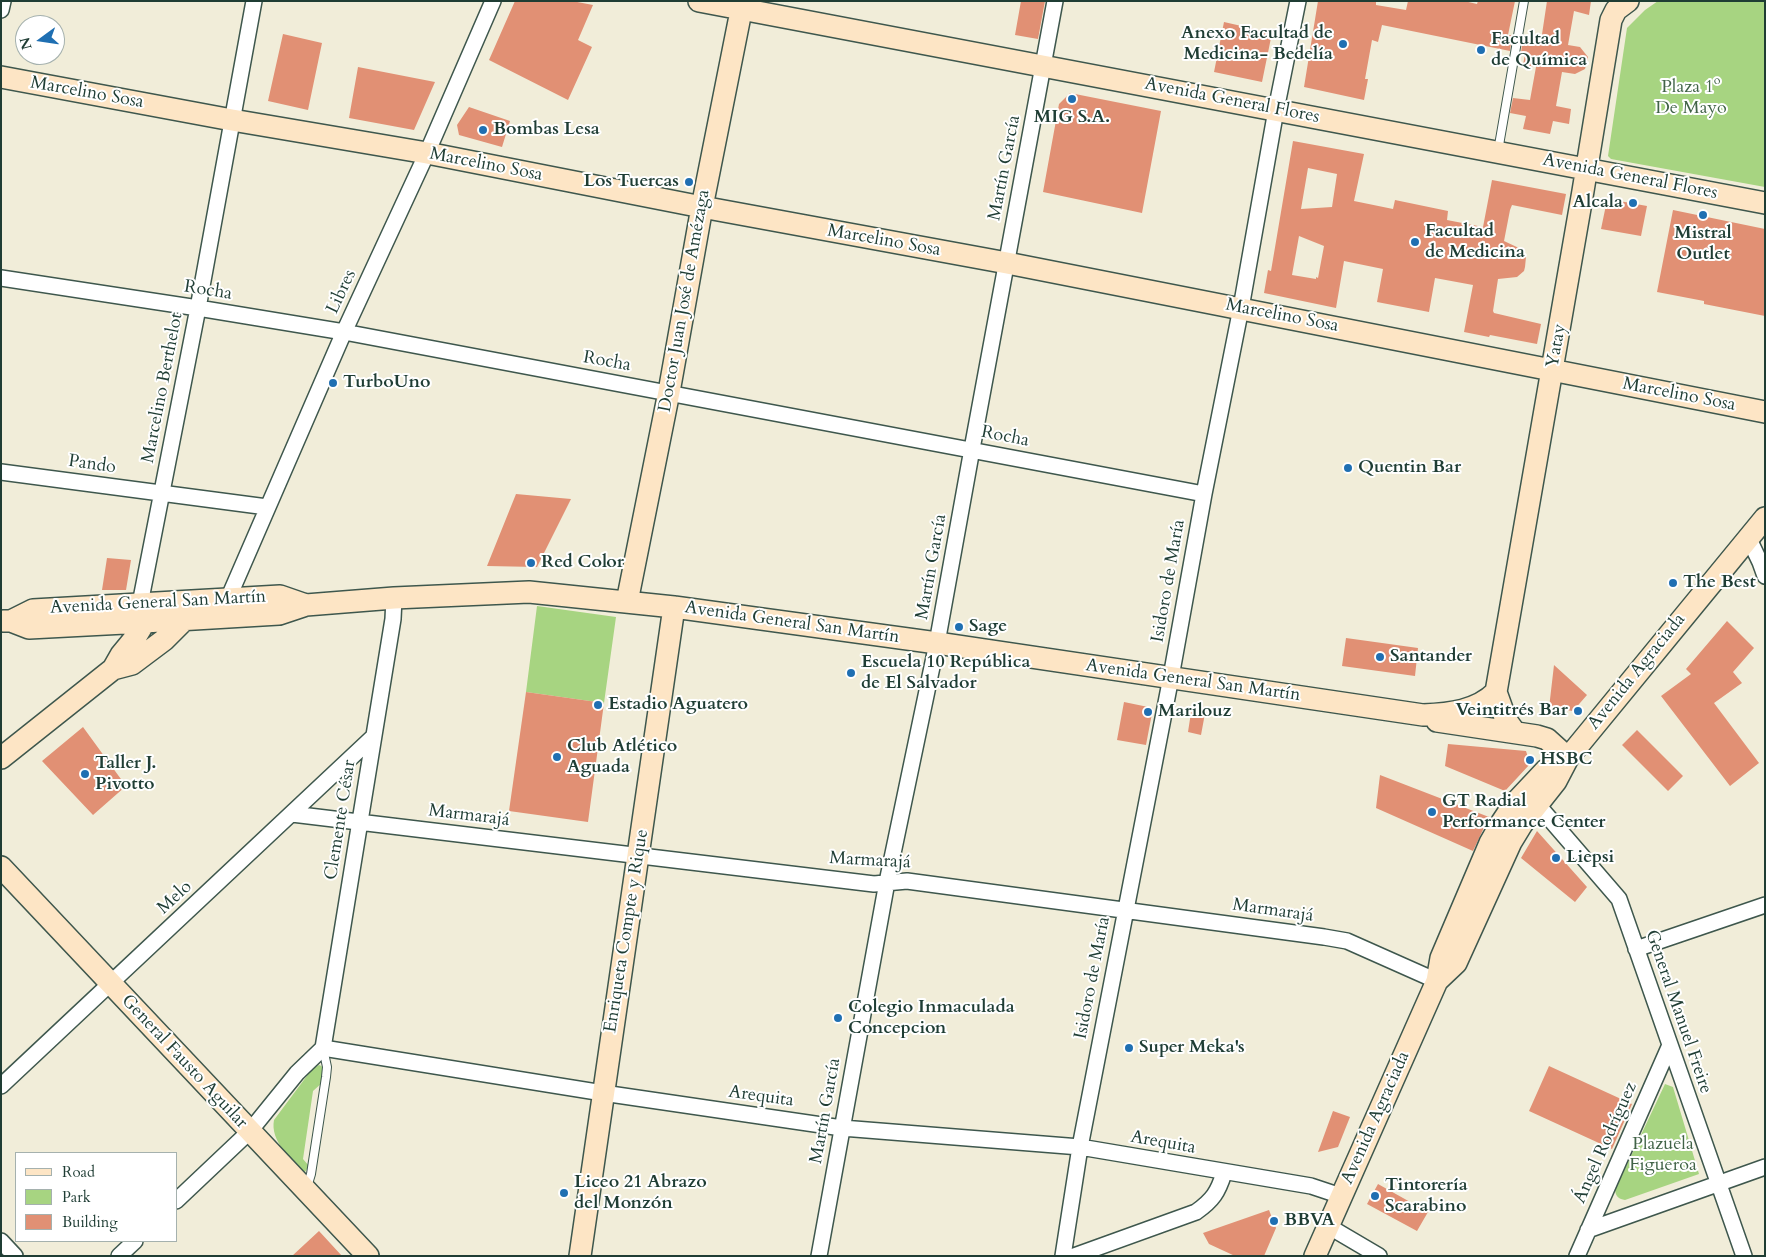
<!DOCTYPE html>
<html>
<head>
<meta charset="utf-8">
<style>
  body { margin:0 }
  #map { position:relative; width:1766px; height:1257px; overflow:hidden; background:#f1edd9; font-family:Cardo,serif }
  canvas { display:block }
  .frame { position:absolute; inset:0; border:2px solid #1f3d34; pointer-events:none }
  .legend { position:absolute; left:15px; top:1152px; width:162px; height:90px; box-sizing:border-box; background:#fff; border:1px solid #a5b1ae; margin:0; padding:6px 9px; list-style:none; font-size:15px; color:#1f3d34 }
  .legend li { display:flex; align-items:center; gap:10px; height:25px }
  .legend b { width:25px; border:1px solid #a5b1ae }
  .north { position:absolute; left:15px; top:15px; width:50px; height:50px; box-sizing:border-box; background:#fff; border:1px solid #a5b1ae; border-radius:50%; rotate:256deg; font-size:14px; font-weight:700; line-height:20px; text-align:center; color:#1f3d34 }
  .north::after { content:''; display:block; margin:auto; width:18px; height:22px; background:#1f6fb2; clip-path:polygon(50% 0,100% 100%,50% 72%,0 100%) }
</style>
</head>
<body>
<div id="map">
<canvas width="1766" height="1257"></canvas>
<div class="frame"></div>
<ul class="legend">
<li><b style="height:6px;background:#fde5c5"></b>Road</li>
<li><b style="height:14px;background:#a7d481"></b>Park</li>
<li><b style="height:14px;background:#e19074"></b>Building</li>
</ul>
<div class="north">N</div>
</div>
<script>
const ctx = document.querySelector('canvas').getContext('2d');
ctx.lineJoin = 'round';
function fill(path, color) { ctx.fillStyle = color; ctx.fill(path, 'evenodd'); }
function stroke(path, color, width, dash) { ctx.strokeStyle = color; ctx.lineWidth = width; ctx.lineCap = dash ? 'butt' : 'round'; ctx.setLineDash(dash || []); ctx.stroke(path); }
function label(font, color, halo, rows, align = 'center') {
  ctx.font = font + ' Cardo,serif'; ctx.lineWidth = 4; ctx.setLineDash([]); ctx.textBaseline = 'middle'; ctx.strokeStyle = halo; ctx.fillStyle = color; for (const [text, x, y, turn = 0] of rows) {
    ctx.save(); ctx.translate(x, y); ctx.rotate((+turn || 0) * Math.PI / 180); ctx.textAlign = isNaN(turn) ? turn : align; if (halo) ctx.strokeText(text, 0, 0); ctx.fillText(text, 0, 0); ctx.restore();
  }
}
fill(new Path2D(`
  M1658,1H1765V187L1611,159L1608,156L1627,28L1645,10Z
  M537,606L616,617L604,703L526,692Z
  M319,1065C327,1068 324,1076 322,1083L313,1091L303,1159L309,1166L305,1172C290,1160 270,1140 274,1120L312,1069Z
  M1665,1084L1673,1087L1699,1174L1625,1200C1619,1199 1616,1197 1615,1190Z`), '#a7d481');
fill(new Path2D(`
  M515,1H572L593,5L578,40L592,47L568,100L489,60Z
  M1021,1H1045L1038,39L1015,35Z
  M1318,1H1376V5L1406,10L1408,1H1464L1477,4L1478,1H1515L1508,35H1512L1510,51L1382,25L1378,42L1372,40L1365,79H1368L1364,100L1304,87Z
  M1547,1H1591L1589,15L1574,11L1568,45L1580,47L1588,57L1585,69L1575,74L1562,72L1556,106L1571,109L1569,124L1553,121L1550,134L1523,129L1526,116L1510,113L1513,98L1530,100L1536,67L1523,65L1525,54L1521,53L1523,37L1541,41Z
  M1224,22L1272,33L1262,82L1214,72Z
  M283,34L322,43L308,110L268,101Z
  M358,67L435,82L414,130L349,118Z
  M1070,93L1161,111L1142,213L1043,192L1059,104Z
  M469,107L510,121L502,147L459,135L457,125Z
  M1293,141L1364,154L1354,201L1393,209L1395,200L1448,211L1447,220L1483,227L1492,180L1566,194L1562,215L1512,205L1510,210L1504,241L1521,249L1526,257L1525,267L1524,271L1517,277L1498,279L1493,311L1494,313L1541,324L1537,344L1490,335L1489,337L1464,332L1473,285L1435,278L1429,312L1377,302L1383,269L1344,261L1336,308L1264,293L1268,270L1271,271ZM1308,168L1337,174L1332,207L1301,209ZM1299,236L1324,246L1318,278L1316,277V279L1292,275Z
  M1614,200L1647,206L1641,236L1601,229L1606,205Z
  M1673,210L1765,229V316L1704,304V301L1657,292Z
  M516,494L571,499L537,567L487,566Z
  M107,558L131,560L126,590H102Z
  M1727,621L1754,648L1733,672L1742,683L1714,703L1759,763L1730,786L1661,696L1691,674L1686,669Z
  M1346,638L1418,648L1415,676L1342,666Z
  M1554,665L1587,695L1573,711L1549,708Z
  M526,692L604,703L588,822L509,811Z
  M1124,702L1153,708L1146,745L1117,740Z
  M1192,706L1206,708L1201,735L1188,732Z
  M83,727L126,786L93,815L42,761Z
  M1637,730L1683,776L1668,791L1622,745Z
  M1448,744L1526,751L1530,764L1505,791L1445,766Z
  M1380,775L1489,817L1473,851L1376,808Z
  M1537,831L1587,887L1575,902L1521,858Z
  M1549,1066L1632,1104L1612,1149L1529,1111Z
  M1333,1111L1350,1117L1338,1147L1318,1152Z
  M1378,1184L1428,1212L1417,1231L1367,1204Z
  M1269,1210L1276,1228L1264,1256H1235L1209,1244L1203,1233Z
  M319,1231L342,1256H292Z`), '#e19074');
const lane = new Path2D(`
  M1498,151L1524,1
  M307,1187L311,1174L326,1077L327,1067L323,1048`);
const street = new Path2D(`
  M1,10L3,1
  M1,278L198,308L344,332L1204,494
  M1,472L267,507
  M1748,537L1760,562L1765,576
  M228,599L344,332L427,153L493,1
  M140,604L198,308L254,1
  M1537,804L1619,899L1744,1256
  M292,814L874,884L907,881L1324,937L1347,941L1437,981
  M1636,949L1765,905
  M323,1048L603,1093L842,1128L1080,1147L1311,1186L1341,1196
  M1,1086L374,736
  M176,1201L250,1131L297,1073L323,1048L393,619L394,598
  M1328,1226L1379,1256
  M1588,1230L1765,1167
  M1,1241L15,1256
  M119,1256L135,1241
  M819,1256L887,882L937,643L972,449L1055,1
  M1063,1256L1080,1147L1171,677L1204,494L1241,308L1276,110L1298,1
  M1074,1256L1196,1212C1213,1200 1218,1192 1224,1173
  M1577,1256L1670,1045`);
const secondary = new Path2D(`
  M699,1L1765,203
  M1,77L232,120L427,153L702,207L1007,263L1765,412
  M627,602L669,392L702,207L743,1
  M3,621H11L33,610L280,596L306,605
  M11,621L29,628L144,622L279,614L306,605L394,598L529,592L674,607L937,643L1423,715C1450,714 1477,711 1496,692L1583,191L1611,20L1616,10L1628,1
  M113,669L121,655L135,638L150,613
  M1496,692L1506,720L1514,731
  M1437,721L1537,736L1547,739L1568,758
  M1,758L113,669L132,664L164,640L185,619
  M1,867L368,1256
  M1437,981L1456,963L1511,842L1522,824L1556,781L1568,758L1765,518
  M580,1256L674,607
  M1315,1256L1437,981L1441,958L1490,843L1502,822L1514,804L1546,770L1568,758`);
stroke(lane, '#3e574d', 10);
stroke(street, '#3e574d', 18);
stroke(secondary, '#3e574d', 24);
stroke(lane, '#fff', 8);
stroke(street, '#fff', 15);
stroke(secondary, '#fde5c5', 21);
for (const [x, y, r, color] of [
  [1343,44,5,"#1f6fb2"],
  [1481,50,5,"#1f6fb2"],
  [1072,99,5,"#1f6fb2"],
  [483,130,5,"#1f6fb2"],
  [689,182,5,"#1f6fb2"],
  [1633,203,5,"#1f6fb2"],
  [1703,215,5,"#1f6fb2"],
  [1415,242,5,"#1f6fb2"],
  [333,383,5,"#1f6fb2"],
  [1348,468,5,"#1f6fb2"],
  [531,563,5,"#1f6fb2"],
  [1673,583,5,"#1f6fb2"],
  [959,627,5,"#1f6fb2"],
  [1380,657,5,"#1f6fb2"],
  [851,673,5,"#1f6fb2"],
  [598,705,5,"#1f6fb2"],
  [1578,711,5,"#1f6fb2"],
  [1148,712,5,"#1f6fb2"],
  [557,757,5,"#1f6fb2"],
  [1530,760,5,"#1f6fb2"],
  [85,774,5,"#1f6fb2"],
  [1432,812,5,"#1f6fb2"],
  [1556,858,5,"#1f6fb2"],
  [838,1018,5,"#1f6fb2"],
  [1129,1048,5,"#1f6fb2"],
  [564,1193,5,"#1f6fb2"],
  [1375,1196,5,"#1f6fb2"],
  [1274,1221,5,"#1f6fb2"]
]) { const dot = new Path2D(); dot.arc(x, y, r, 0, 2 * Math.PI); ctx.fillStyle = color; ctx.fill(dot); stroke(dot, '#fff', 2); }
label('bold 18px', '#1f3d34', '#fff', [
  ["Anexo Facultad de",1333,34,"right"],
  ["Medicina- Bedelía",1333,55,"right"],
  ["Facultad",1491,40],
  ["de Química",1491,61],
  ["MIG S.A.",1072,118,"center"],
  ["Bombas Lesa",493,130],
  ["Los Tuercas",679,182,"right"],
  ["Alcala",1623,203,"right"],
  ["Facultad",1425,232],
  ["de Medicina",1425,253],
  ["Mistral",1703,234,"center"],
  ["Outlet",1703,255,"center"],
  ["TurboUno",343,383],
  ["Quentin Bar",1358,468],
  ["Red Color",541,563],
  ["The Best",1683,583],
  ["Sage",969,627],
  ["Santander",1390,657],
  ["Escuela 10 República",861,663],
  ["de El Salvador",861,684],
  ["Estadio Aguatero",608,705],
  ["Veintitrés Bar",1568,711,"right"],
  ["Marilouz",1158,712],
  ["Club Atlético",567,747],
  ["Aguada",567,768],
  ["HSBC",1540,760],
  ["Taller J.",95,764],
  ["Pivotto",95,785],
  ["GT Radial",1442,802],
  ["Performance Center",1442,823],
  ["Liepsi",1566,858],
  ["Colegio Inmaculada",848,1008],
  ["Concepcion",848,1029],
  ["Super Meka's",1139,1048],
  ["Liceo 21 Abrazo",574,1183],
  ["del Monzón",574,1204],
  ["Tintorería",1385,1186],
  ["Scarabino",1385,1207],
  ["BBVA",1284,1221]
], 'left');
label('18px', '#416347', '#fff', [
  ["Plaza 1º",1691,88],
  ["De Mayo",1691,109],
  ["Plazuela",1663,1145],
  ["Figueroa",1663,1166]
]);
label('18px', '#1f3d34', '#fff', [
  ["Marcelino Sosa",87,93,10],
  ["Avenida General Flores",1232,101,11],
  ["Marcelino Sosa",486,165,11],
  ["Martín García",1005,168,-79],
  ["Avenida General Flores",1630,177,11],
  ["Marcelino Sosa",884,241,10],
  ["Rocha",208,291,9],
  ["Libres",342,292,-65],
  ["Doctor Juan José de Amézaga",685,301,-80],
  ["Marcelino Sosa",1282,316,11],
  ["Yatay",1557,346,-80],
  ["Rocha",607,362,10],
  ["Marcelino Berthelot",163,388,-79],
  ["Marcelino Sosa",1679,395,11],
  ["Rocha",1005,437,11],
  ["Pando",92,465,8],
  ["Martín García",932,567,-80],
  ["Isidoro de María",1169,581,-80],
  ["Avenida General San Martín",158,603,-3],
  ["Avenida General San Martín",792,623,8],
  ["Avenida Agraciada",1637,672,-51],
  ["Avenida General San Martín",1193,681,8],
  ["Marmarajá",469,816,7],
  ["Clemente César",341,820,-81],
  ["Marmarajá",870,861,3],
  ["Melo",175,898,-43],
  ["Marmarajá",1273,911,8],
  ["Enriqueta Compte y Rique",627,931,-81],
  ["Isidoro de María",1093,978,-79],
  ["General Manuel Freire",1678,1012,71],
  ["General Fausto Aguilar",184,1062,47],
  ["Arequita",761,1097,8],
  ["Martín García",826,1111,-80],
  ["Avenida Agraciada",1376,1118,-66],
  ["Arequita",1163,1143,10],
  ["Ángel Rodríguez",1606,1143,-66]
]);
</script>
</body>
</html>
